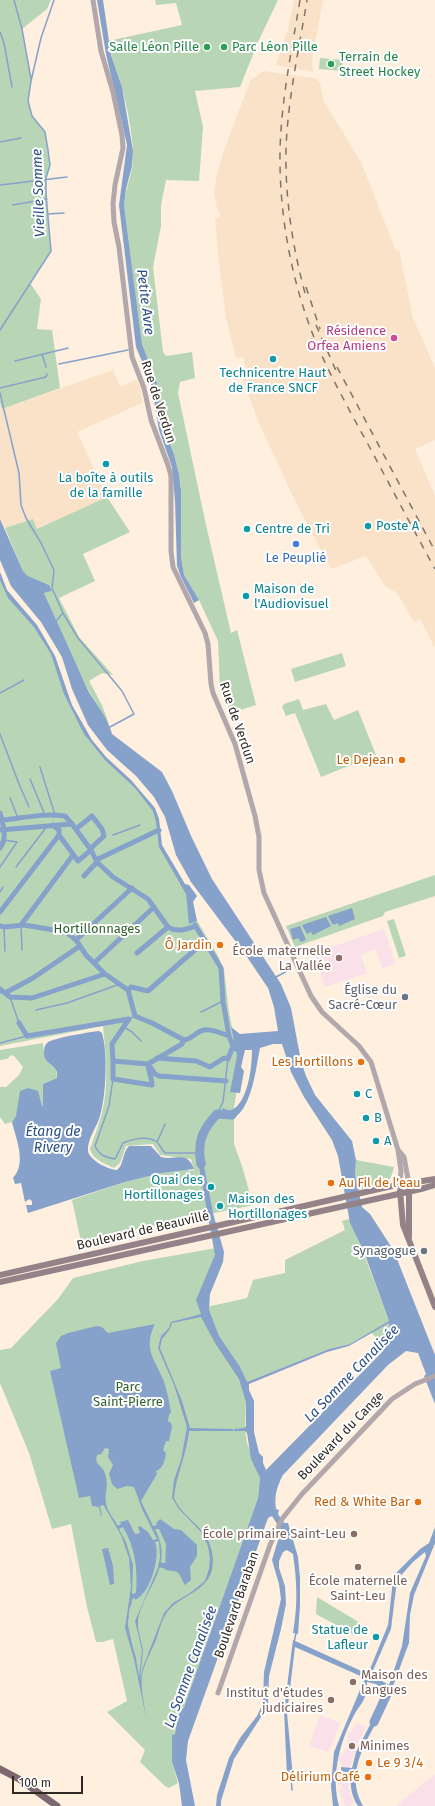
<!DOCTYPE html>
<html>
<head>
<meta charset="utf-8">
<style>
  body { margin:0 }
  #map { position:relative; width:435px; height:1806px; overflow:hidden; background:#feefdf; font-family:"Fira Sans",sans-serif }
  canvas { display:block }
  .scale { position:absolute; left:12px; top:1776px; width:71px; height:18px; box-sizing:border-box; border:2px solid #302922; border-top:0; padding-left:5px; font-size:12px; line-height:14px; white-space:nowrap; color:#302922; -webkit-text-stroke:3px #fff; paint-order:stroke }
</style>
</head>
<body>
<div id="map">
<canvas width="435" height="1806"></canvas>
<div class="scale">100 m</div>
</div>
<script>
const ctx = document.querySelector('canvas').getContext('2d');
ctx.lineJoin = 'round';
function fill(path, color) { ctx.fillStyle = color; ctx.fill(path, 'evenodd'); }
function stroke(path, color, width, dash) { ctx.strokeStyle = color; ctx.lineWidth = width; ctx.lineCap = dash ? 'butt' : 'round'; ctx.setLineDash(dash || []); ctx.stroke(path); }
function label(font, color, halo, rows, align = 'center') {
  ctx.font = font + ' "Fira Sans",sans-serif'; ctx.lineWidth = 4; ctx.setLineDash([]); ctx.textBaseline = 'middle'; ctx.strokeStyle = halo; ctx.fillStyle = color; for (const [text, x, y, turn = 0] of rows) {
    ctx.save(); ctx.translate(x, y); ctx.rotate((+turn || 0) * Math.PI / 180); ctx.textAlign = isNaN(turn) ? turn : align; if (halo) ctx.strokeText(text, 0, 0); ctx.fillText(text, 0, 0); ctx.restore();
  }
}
fill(new Path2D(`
  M294,0H323L312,60L313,72L276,65L288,29Z
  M264,71L313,78L317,79L320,83L324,102L361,162L396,251L399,250L413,318L435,368V440L415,449L435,496V648L420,619L414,622L397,593L385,586L366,556L331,569L296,503L258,421L240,372L246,368L243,357L236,358L226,318L219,264L215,219L219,218L220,213L217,208L214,194L217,174L223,153L248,87L251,80Z
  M113,370L120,387L137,379L141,390L142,403L77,432L107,497L36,530L33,519L5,528L0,519V403L2,409Z`), '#f9e2c8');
fill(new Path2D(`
  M384,929L396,964L382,968L376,950H373L361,955L367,973L325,987L314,953Z
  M320,1715L340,1723L329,1752L309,1746Z
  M357,1723L366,1727L355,1750L350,1768L341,1767V1763L339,1762L340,1754L343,1755L345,1749H346L349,1731L351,1732Z
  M339,1771L350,1772L349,1788L352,1799L354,1802L350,1806H345L343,1798L342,1800L339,1790L342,1789L341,1785H338L336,1777H339Z
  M435,1775V1806H396L424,1783Z`), '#f9e0e9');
fill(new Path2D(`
  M0,0H51L47,9L22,29L31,81L28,101L32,116L45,132L50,165L46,178V194L51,251L30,283L41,299L37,329L52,330L60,388L2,409L0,403Z
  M155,0H278L258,42L240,87L195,91L203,127L199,181L166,180L161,205V226L153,267L163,352L166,356L192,352L195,378L180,382L178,393L206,525L231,633L237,630L256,705L231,713L220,690L218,641L199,600L184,575L181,557V486L174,454L164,429L157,383L142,344L124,205C125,188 134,172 133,154C133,136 127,106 122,88C118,72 111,58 108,41L182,25L176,3L156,5Z
  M320,58L343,60L342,71L319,69Z
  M107,497L130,532L83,554L95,581L59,598L79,637L113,675L102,673L89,681L102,705L109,724C82,685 64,637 44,593L52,591L49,585L28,576L23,571L5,528L33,519L37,529Z
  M0,576L7,593L31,619L55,658L66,694L86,734L105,757L133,783L155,810L162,847L193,902L196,919L218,956L224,970L229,1012L233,1032L246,1039L234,1107V1144L242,1166L253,1205L81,1241L72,1200L125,1182L162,1173L188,1169V1171L194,1170L191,1159L160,1155L153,1144L126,1146L120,1163L114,1168C104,1163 93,1160 90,1149C94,1137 99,1125 102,1113C109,1085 106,1054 103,1026L0,1046Z
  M342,653L346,666L295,682L291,669Z
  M299,699L303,710L326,704L334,720L358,710L376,755L321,777L295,713L286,716L282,707L284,704Z
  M435,875V896L385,912L383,916L295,947L286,926Z
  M394,919L406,956L399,958L387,921Z
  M43,1043C44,1054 45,1062 56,1068L57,1078L43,1084L44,1106L16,1116L12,1122L5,1124L0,1117V1087H6L19,1075L23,1067L14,1056L11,1055L7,1059L0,1060V1050Z
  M356,1160L394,1167L391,1177L388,1181L358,1190L355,1175Z
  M349,1219L360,1244L389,1321L390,1334L385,1348L371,1332L350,1344L329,1349L257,1378L247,1382L242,1389L246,1403L245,1428L247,1443L260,1478L258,1498L184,1707L178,1716L175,1734L172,1735V1762L178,1783L169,1788L165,1786L140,1762L145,1750L107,1712L127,1701L113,1639L102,1642H96L87,1607L71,1524L52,1529L29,1453L0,1383V1350L11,1348L58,1299L73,1278L143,1261L216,1248L217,1258L202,1308L247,1298L253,1280L285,1273V1260L345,1230L342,1221Z
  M317,1597L362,1624L356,1636L316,1614Z`), '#b8d6b6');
fill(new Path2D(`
  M97,0H103L111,55L122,87L133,151L132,166L126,189L124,205L142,344L157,383L164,429L174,454L179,475L181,490V557L184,575L199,600L194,603L181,577L177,566L175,501L172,467L159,430L151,383L136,347L119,205L127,145L106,54Z
  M0,519L23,571L28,576L49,585L52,591L44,593C58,624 72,655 86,686C93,702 108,716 112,734L162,772L172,791L192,838L212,879L281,984L291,1008L301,1061L306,1076L315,1095L352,1141L356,1160L355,1175L362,1207L370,1214L394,1251L392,1253L395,1254L435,1355V1404L424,1376L426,1374L418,1353L406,1351L388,1365L283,1475C277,1486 274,1496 276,1509L279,1510L278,1514L284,1523H288L298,1557L300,1578V1606L298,1634L293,1633C298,1604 297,1582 293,1554L287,1550L283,1552L279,1561V1568L285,1586L286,1604L281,1629L269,1676L268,1706L234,1759L221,1801V1806H216L217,1795L229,1758L240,1738L257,1716L263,1703L264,1672L281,1599L279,1584L272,1560L281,1530L272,1516L268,1518L188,1741L186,1760L195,1806H182L179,1783L172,1762V1735L175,1734L178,1716L184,1707L258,1498L260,1478L251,1459L247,1433L245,1431H234V1429L244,1428L246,1426V1403L239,1379L215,1343L201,1317L172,1323L170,1329L162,1339L160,1348L182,1401L190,1428L233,1429V1431H189C187,1454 176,1475 174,1498C184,1520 207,1526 212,1552C219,1593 181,1591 166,1614C161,1621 159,1632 156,1640C152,1650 146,1660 143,1671C139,1684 145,1707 147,1722L134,1659L125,1628L131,1587L129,1558L121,1535L104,1506L103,1505L100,1506L102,1516H101L99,1507L92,1506L90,1496L79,1498L50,1371L61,1368L56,1343L61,1336L68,1333L97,1326L102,1327L108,1333L155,1324C143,1348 154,1358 163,1379C167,1390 169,1401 171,1412L169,1415L168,1421L171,1423L172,1427L169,1441H166L163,1450L166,1453C165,1460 163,1469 156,1471L157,1474L141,1501L153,1526L157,1525L156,1523L160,1519L174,1529L181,1530L197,1545V1556L190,1567L191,1580L185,1585C177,1571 182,1572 165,1570L166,1544L159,1529H155C175,1567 145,1586 138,1620V1628L143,1650L140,1680L143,1667L164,1613L173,1603L190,1593L205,1581L209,1569L210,1559L208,1546L201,1532L179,1509L172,1498L174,1480L181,1460L187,1427L174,1385L158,1348L161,1336L169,1328L171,1322L201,1314L196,1300L215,1255L199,1167L195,1156L203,1151L206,1165L204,1166L213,1213L224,1252L223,1262L210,1294L209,1310L219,1336L240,1367L247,1382L329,1349L350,1344L389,1321L364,1252L350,1223L338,1156L332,1140L304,1097L291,1072L282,1044H273L260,1048C256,1068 252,1107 234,1118H219L223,1108L229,1111C248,1106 252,1067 252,1050H245L241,1067L244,1071L240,1093L230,1092L237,1056L236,1051L234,1052V1040L231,1027L240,1034L278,1031L274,1007L268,988L245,954L191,882L176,855L165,817L154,797L136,776L107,750L88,725L72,689L62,657L41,622L11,586L0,560ZM389,1323L390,1339L382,1352L266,1470L263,1463V1457L259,1453L254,1432V1401L249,1390V1384L327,1352L349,1346ZM105,1448L109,1449L108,1457L113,1465L109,1474L112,1484L117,1489L127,1486L134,1487L142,1509L157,1539L153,1540L148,1532L140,1526L138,1527L140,1533L135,1534L128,1520L120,1522L121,1524L118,1526C114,1519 107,1511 106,1503C104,1494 110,1484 104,1471C101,1465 94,1464 97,1455L101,1454ZM123,1527C135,1547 138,1570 136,1593L132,1594L133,1565L126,1542L119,1529ZM159,1541L160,1557L158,1568L135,1621L142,1650L139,1677L136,1658L127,1627L131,1599L135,1598V1600C150,1594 161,1556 155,1542Z
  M0,572L7,590L37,625L55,656L72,705L92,740L106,757L131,780L155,808L159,819L162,845L185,884L189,885L197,896L193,902L197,921L189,924L186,894L159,847L156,822L153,811L135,788L105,760L84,734L64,694L51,654L34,627L8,598L0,580Z
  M352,908L355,919L339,926L338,923L333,925L328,916Z
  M326,917L331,926L313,935L311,932L307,934L302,925Z
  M300,926L306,940L301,942L298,938L293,940L290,929Z
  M99,1031L102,1033C108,1053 106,1096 100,1116C97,1127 87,1139 88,1151C89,1160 109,1170 117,1170C124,1165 122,1153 129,1146H151L161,1157C176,1161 187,1150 194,1169L162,1173L125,1182L28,1213L26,1205H32V1201L29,1199L25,1202L21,1183L15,1184L13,1178C27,1163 16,1139 12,1122L16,1116L20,1091L28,1088L38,1091L42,1106H43V1084L57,1078V1072C54,1064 46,1064 44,1055C44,1051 44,1046 47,1043C52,1038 90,1032 99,1031Z
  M435,1527V1543L414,1595L410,1615L409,1643L386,1705L381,1703L379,1697L383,1689L376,1684L367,1682C367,1702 360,1703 352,1719C339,1745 331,1777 339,1806H333L331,1786L334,1752L365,1678L295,1647L287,1713L293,1777L287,1776L284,1710L293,1640L368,1674L388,1625L393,1580L397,1572L420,1549L429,1543ZM425,1552L426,1556L410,1593L402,1646L389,1685L371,1675L391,1629L397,1580L413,1562Z
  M108,1548L113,1566L114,1584L110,1585L102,1549Z
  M377,1711L381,1713C366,1743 344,1773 363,1806H358C351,1796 350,1785 351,1773L341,1771V1767L352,1768L356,1752Z`), '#86a1ca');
stroke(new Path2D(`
  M14,0L22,29L31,79
  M0,32L4,43L12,87
  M0,142L21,138
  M0,185L67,177
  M13,205L47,199
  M48,214L64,213
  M0,330L51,251L46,194V178L50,165L48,150L45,132L32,116L28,101L31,81L41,38L54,0
  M42,354L46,367
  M15,361L68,348
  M59,364L128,350
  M0,388L46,377L47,374
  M0,393L19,473L21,505L26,518L41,543L54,570L52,588L63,613L78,638L122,691L134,714L110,727
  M56,621L63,613
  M0,693L24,680
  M0,734L19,784L29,807
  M40,767L55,815
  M30,779L45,815
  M10,798L18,818
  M113,835L140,825
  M0,867L17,842L4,840
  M16,867L48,825
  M0,892L3,887
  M21,925L22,950
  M4,927L5,951
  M276,977L291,969
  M0,993H5
  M10,997L19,1023
  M36,1010L67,1003L120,984
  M201,1012L223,1001
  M129,1019L135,1016
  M124,1027L132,1032L141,1041
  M0,1043L27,1036
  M113,1079L109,1106L95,1146C100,1156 105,1157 115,1159L123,1143C132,1139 148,1135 157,1142C160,1145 162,1150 165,1153H200
  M217,1114L223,1102L228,1059
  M157,1142L165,1124
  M130,1606L132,1598
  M128,1616L127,1624L132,1649
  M294,1643L296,1633
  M291,1776L292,1790`), '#86a1ca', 1.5);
stroke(new Path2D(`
  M0,813C3,825 8,838 0,848
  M2,820C23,818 44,813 65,816L72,824
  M53,825L59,830V835L78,861L91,850
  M76,829L92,816L102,829L104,836L90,849
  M0,830L72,824L91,850L97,862L113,877L148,899L168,927C177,933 187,929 196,926
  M96,860L159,830
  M84,876L97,862
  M0,912L59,835
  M21,925L73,855
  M195,925L221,968L223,1001L229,1036
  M0,926L4,927L24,925L66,932L76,940L86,955L105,974
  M76,940L132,888
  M137,953L168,927
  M94,963L154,907
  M0,989L10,997L32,998L105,974L128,990L135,1016L152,1023L184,1040C192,1039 197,1031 204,1030C211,1028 223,1034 229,1036L233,1046L228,1059L224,1058L210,1067L196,1061L157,1058
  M128,990L131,987L148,991L205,941
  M5,993L33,978L80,946
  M19,1023L27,1036L129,1019L112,1044L113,1061L148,1064L155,1074L159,1076L226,1081
  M113,1061V1079L152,1085C152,1077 148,1072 148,1064L182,1044L184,1040
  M161,1565L165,1566`), '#86a1ca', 5);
stroke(new Path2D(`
  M201,1164C197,1142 202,1130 217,1114L232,1115
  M374,1722L388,1692`), '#86a1ca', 9);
stroke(new Path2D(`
  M93,0L101,51L113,92L122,135L123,148L115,185L113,204L114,222L119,247L132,357L144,388L151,420L168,465L171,476V551L173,567L205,633L208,644L211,684L213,693L235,744L255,816L259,837V870L264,893L311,996L322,1012L359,1046L371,1062L398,1150L401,1171L400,1185
  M398,1150L404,1157L409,1184
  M218,1693L270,1545L282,1519L302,1494L392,1399L415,1384L435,1376`), '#b2a7ab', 5);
stroke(new Path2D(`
  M409,1190V1237
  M400,1191L403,1225L435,1307
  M0,1275L392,1186L435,1179
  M0,1282L421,1189L435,1185`), '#938288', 6);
stroke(new Path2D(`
  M0,1769L19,1779L57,1806`), '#7d6870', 7);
stroke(new Path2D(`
  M300,0C291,55 279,110 280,166C281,225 293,285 315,340C331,378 351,413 370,448C392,489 413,529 435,569
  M306,287L320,329
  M305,293C292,245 285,197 286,148C288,98 299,49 307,0
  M316,325L337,373
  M337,367L435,551`), '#7e746a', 1.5, [7, 7]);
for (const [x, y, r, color] of [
  [207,47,4,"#2e9e5b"],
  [224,47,4,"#2e9e5b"],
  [331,64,4,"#2e9e5b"],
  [394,338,4,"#d1479c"],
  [273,359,4,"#0f9aa8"],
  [106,464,4,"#0f9aa8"],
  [368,526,4,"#0f9aa8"],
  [247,529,4,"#0f9aa8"],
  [296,544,4,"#3f7fe0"],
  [246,596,4,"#0f9aa8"],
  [402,760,4,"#e8710a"],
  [220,945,4,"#e8710a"],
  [339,958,4,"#8d6e63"],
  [405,997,4,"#6b7280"],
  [361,1062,4,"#e8710a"],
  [357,1094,4,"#0f9aa8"],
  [366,1118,4,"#0f9aa8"],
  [376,1141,4,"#0f9aa8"],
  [331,1183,4,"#e8710a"],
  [211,1187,4,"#0f9aa8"],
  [220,1206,4,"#0f9aa8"],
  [424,1251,4,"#6b7280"],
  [418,1502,4,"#e8710a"],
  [354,1534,4,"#8d6e63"],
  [358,1567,4,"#8d6e63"],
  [376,1637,4,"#0f9aa8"],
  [353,1682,4,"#8d6e63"],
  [331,1700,4,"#8d6e63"],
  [352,1746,4,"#8d6e63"],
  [369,1763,4,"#e8710a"],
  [368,1777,4,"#e8710a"]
]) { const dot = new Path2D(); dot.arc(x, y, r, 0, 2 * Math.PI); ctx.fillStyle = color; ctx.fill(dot); stroke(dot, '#fff', 1.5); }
label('13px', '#27864d', '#fff', [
  ["Salle Léon Pille",199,47,"right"],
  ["Parc Léon Pille",232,47],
  ["Terrain de",339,57],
  ["Street Hockey",339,72]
], 'left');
label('13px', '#b23c85', '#fff', [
  ["Résidence",386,331],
  ["Orfea Amiens",386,346]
], 'right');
label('13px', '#0d838f', '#fff', [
  ["Technicentre Haut",273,373,"center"],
  ["de France SNCF",273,388,"center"],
  ["La boîte à outils",106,478,"center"],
  ["de la famille",106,493,"center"],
  ["Poste A",376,526],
  ["Centre de Tri",255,529],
  ["Maison de",254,589],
  ["l'Audiovisuel",254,604],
  ["C",365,1094],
  ["B",374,1118],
  ["A",384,1141],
  ["Quai des",203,1180,"right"],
  ["Hortillonages",203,1195,"right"],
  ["Maison des",228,1199],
  ["Hortillonages",228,1214],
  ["Statue de",368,1630,"right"],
  ["Lafleur",368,1645,"right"]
], 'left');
label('13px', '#302922', '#fff', [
  ["Rue de Verdun",158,402,72],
  ["Rue de Verdun",237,723,71],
  ["Boulevard de Beauvillé",143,1231,-13],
  ["Boulevard du Cange",341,1436,-46],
  ["Boulevard Baraban",237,1605,-71]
]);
label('13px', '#366cbe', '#fff', [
  ["Le Peuplié",296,558]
]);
label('13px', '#c56008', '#fff', [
  ["Le Dejean",394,760],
  ["Ô Jardin",212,945],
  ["Les Hortillons",353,1062],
  ["Au Fil de l'eau",339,1183,"left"],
  ["Red & White Bar",410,1502],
  ["Le 9 3/4",377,1763,"left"],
  ["Délirium Café",360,1777]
], 'right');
label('13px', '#31632f', '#fff', [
  ["Hortillonnages",97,929],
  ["Parc",128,1387],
  ["Saint-Pierre",128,1402]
]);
label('13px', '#785e54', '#fff', [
  ["École maternelle",331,951],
  ["La Vallée",331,966],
  ["École primaire Saint-Leu",346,1534],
  ["École maternelle",358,1581,"center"],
  ["Saint-Leu",358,1596,"center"],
  ["Maison des",361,1675,"left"],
  ["langues",361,1690,"left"],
  ["Institut d'études",323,1693],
  ["judiciaires",323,1708],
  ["Minimes",360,1746,"left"]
], 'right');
label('13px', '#5b616d', '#fff', [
  ["Église du",397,990],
  ["Sacré-Cœur",397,1005],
  ["Synagogue",416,1251]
], 'right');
label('italic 14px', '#2d5085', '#fff', [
  ["Vieille Somme",39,193,-92],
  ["Petite Avre",145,302,83],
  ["Étang de",53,1132],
  ["Rivery",53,1148],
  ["La Somme Canalisée",352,1374,-46],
  ["La Somme Canalisée",191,1667,-70]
]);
</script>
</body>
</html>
